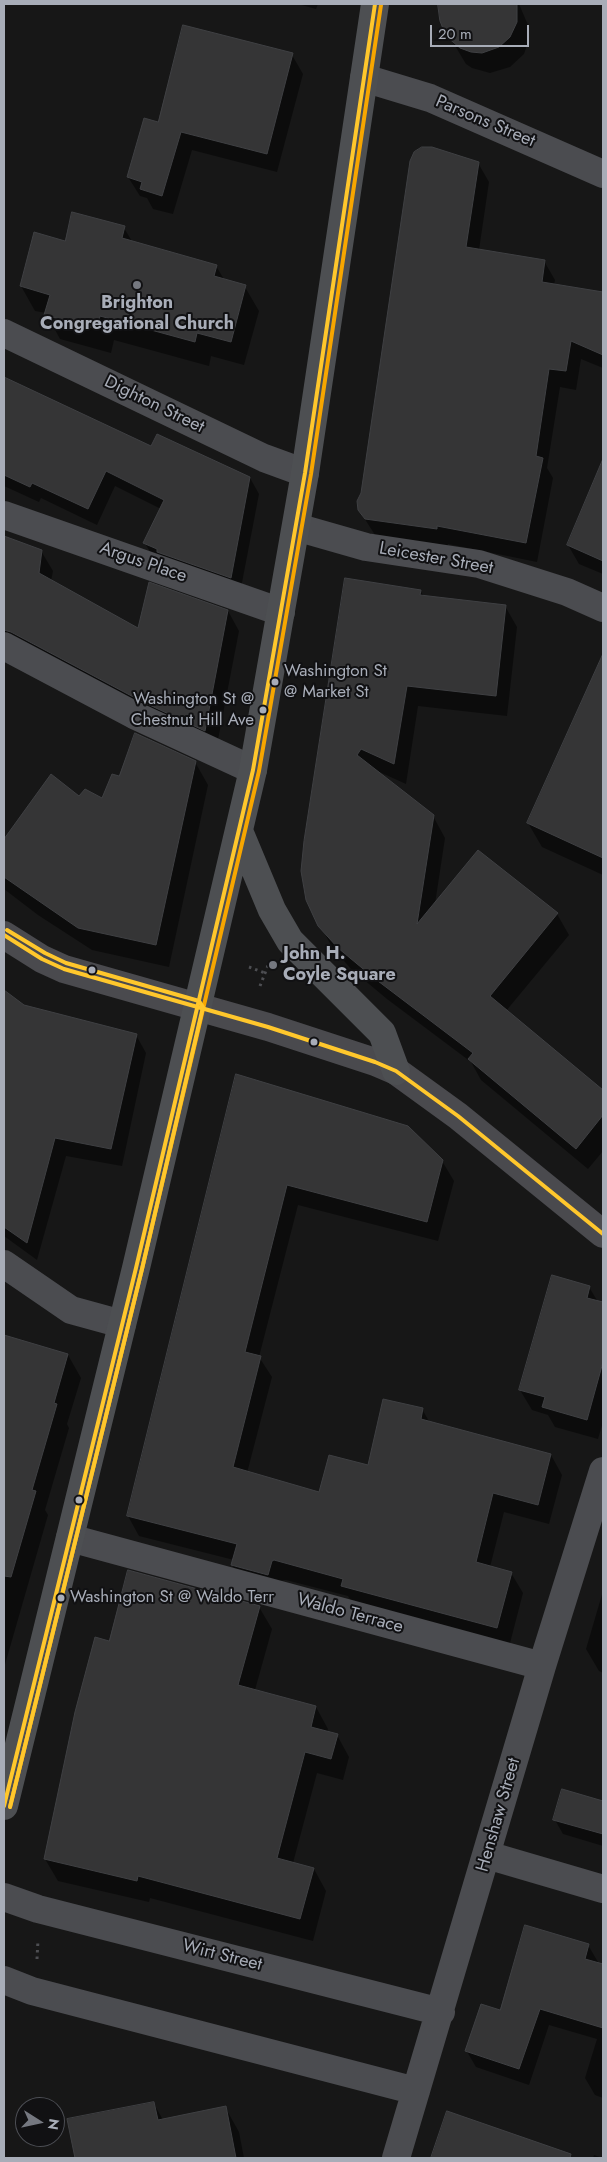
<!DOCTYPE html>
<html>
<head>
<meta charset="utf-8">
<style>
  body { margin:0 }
  #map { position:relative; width:607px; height:2162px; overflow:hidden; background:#171717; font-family:Jost,sans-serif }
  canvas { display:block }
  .frame { position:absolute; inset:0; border:5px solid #a8adb8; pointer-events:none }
  .north { position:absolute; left:15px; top:2097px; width:50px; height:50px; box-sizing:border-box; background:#111113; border:1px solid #4d4f55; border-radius:50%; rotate:100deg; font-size:14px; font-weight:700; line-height:20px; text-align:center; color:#a8adb8 }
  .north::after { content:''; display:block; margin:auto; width:18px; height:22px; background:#757880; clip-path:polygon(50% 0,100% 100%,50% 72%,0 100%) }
  .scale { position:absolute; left:430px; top:25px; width:99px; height:22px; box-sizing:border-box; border:2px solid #a8adb8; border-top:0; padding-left:6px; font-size:15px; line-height:18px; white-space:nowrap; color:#a8adb8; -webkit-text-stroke:4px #111113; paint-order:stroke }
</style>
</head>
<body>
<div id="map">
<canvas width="607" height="2162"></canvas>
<div class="frame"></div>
<div class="north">N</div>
<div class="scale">20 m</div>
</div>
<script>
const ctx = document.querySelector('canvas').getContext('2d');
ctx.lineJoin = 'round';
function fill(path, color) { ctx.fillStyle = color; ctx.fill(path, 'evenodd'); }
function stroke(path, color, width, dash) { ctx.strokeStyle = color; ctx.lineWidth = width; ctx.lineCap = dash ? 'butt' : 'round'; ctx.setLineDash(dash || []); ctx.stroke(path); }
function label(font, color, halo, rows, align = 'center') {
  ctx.font = font + ' Jost,sans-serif'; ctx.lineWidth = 4; ctx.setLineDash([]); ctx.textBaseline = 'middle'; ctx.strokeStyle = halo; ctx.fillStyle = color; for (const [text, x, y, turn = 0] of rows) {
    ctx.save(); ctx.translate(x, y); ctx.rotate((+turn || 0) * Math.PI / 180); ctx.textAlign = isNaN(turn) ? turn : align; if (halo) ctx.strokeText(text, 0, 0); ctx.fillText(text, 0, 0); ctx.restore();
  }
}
fill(new Path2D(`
  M298,4H318L316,9Z
  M443,4H519L528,25L529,39L524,54L510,67L490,73L472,68L466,64L442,24L440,12Z
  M292,55L303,74L277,172L192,150L173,214L153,209L147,198L140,196L128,177L159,123Z
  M478,163L489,182L479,250L544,261L555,280L554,285L603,293V368L581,359L576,390L560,387L547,468L553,478L537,562L448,544L447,548L377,538L359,510Z
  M124,228L133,243L216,266L225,281L245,287L259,311L244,365L211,356L209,366L114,340L111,353L60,339L46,313L35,311L21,286L66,242Z
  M4,378L152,448L250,478L259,494L240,593L154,559L145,543L161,509L115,486L97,525L41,498L39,502L4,486Z
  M603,462V574L579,564L568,545Z
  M4,537L41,551L53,571L51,581L139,630L228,611L239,631L216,750L4,647Z
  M420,591L424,596L505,606L517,627L507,716L418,706L406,784L375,770L433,816L445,838L435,904L557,914L569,935L506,1011L603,1091V1151L588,1169L481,1080L471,1062L387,999L351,969L332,947L320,925L302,871Z
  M603,658V875L542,847L528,823Z
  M195,762L208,785L169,967L92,950L38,915L4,889V841L51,776L79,798L103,800L120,778Z
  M4,991L24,1006L136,1035L146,1053L122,1166L66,1156L37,1260L4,1236V1112L12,1080L4,1077Z
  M237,1075L442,1161L454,1181L438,1241L298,1205L259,1357L272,1377L247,1473L320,1493L369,1467L422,1409L430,1423L551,1455L562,1475L549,1524L504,1512L490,1567L511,1573L523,1593L509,1647L354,1606L348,1596L286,1580L244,1585L232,1565L234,1560L139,1536L128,1516Z
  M589,1287L598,1302L603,1304V1422L598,1439L555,1427L548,1415L532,1410L520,1390Z
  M4,1336L68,1355L81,1378L67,1424L69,1428L45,1510L48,1515L4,1668Z
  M603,1591V1673L599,1671L586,1649Z
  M259,1607L272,1629L255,1690L316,1707L328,1729L327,1732L337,1735L349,1757L343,1780L317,1773L293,1863L314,1869L326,1891L313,1941L150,1898L149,1902L58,1881L45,1859L109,1642Z
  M563,1791L603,1803V1846L563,1834L555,1820Z
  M588,1945L598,1962L597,1964L603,1966V2098L595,2095L585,2078L597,2039L549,2025L529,2085L476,2067L466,2050L501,2012Z
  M154,2104L163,2120L225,2107L239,2132L244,2158H76L68,2120Z
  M448,2113L536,2143L544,2158H432Z
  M594,2155L603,2158H593Z`), '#0007');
const building = new Path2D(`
  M438,4H517V22L510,37L499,47L482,53L471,52L460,48L446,36L440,21Z
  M183,25L293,53L267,154L181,132L162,196L140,189L142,182L127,177L144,118L158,122Z
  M422,147H432L479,162L466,247L545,260L542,282L603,292V355L571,341L566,371L549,369L536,456L543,458L526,543L437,526V529L365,519L358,510L357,501L361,493L410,161L414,152Z
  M72,212L125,226L122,238L217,265L214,276L246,285L231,342L197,333L195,342L100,316L97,329L44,315L50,295L20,286L34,232L65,241Z
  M4,377L151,446L157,434L250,477L231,578L157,552V549L143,543L164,500L106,471L88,509L32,483L30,487L4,475Z
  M603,459V561L567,545Z
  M4,536L42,550L39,573L138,628L149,582L228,610L205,731L141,701L11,632L4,630Z
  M345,578L421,590L420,595L506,605L496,696L407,686L394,764L361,749L357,755L434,815L417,924L478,850L558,913L490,996L603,1090V1115L576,1149L468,1059L473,1053L374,978L338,948L318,926L306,900L301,871L304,841Z
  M603,654V858L527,823Z
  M135,733L196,761L156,945L78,928L4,877V839L51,774L79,796L85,789L102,798L112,774L119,776Z
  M4,990L24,1005L137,1034L111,1149L55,1138L27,1243L4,1227Z
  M236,1074L408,1126L443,1160L427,1222L287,1185L245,1352L261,1356L233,1467L319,1492L329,1455L368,1465L383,1399L423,1408L421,1419L551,1454L538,1505L493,1493L476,1562L512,1572L497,1628L341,1586L343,1579L274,1560L272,1561L268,1575L231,1565L237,1544L127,1516Z
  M552,1275L590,1286L587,1298L603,1302V1362L587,1420L542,1407L545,1397L519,1390Z
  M4,1335L68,1354L54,1403L57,1404L32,1490L36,1491L11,1577L4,1576Z
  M128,1570L260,1606L238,1685L316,1706L311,1727L338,1734L331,1759L305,1752L277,1858L314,1868L300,1919L138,1876L137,1881L44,1859L75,1712L95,1637L109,1641Z
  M562,1789L603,1801V1834L553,1820Z
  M525,1925L589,1944L585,1959L603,1964V2028L540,2009L519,2069L465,2051L481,2004L500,2010Z
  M154,2102L158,2120L226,2106L236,2158H75L67,2119Z
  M447,2111L571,2154L570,2158H431Z`);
fill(building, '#353536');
stroke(building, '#3f4043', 1);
stroke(new Path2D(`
  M249,967L265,973
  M260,986L269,963
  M37,1959L38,1940`), '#4d4e52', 3, [2.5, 4]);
stroke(new Path2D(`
  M4,333L264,458L305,473
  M4,515L281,612
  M296,527L366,547L479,564L567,592L603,608
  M4,646L134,715L253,770
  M4,1264L71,1310L122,1324
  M70,1538L542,1666
  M487,1855L603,1889
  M4,1897L38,1909L441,2012
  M4,1980L32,1991L416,2091
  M396,2158L542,1666L603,1471`), '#4b4c50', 28);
stroke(new Path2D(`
  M364,78L430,98L603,174`), '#4b4c50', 28);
stroke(new Path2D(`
  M4,935L42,959L64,969L268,1027L375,1062L396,1071L458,1116L603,1234`), '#4a4a4e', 28);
stroke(new Path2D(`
  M239,831L272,910L290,941L382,1033L396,1071
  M4,1806L136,1268L253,770L305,473L375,4`), '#4d4f52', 28);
stroke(new Path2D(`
  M4,1806L136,1268L253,770L305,473L375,4`), '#ffc72c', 4);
stroke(new Path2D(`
  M10,1807L142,1269L259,771L311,474L381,5`), '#f7a600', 4);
stroke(new Path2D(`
  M4,935L42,959L64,969L268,1027L375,1062L396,1071L458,1116L603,1234`), '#ffc72c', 4);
stroke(new Path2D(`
  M7,930L45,953L66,963L199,1001L203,1007L142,1269L10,1807`), '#ffc72c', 4);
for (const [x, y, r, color] of [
  [137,285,5,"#757880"],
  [275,682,4.5,"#a8adb8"],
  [263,710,4.5,"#a8adb8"],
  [273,965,5,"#757880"],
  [92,970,4.5,"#a8adb8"],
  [314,1042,4.5,"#a8adb8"],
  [79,1500,4.5,"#a8adb8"],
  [61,1598,4.5,"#a8adb8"]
]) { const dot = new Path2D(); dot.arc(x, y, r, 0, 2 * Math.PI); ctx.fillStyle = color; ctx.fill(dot); stroke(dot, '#111113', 2); }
label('17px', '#a8adb8', '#111113', [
  ["Washington St",284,672],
  ["@ Market St",284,693],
  ["Washington St @",254,700,"right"],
  ["Chestnut Hill Ave",254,721,"right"],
  ["Washington St @ Waldo Terr",70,1598]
], 'left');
label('18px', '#a8adb8', '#111113', [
  ["Parsons Street",485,122,23],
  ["Dighton Street",154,405,26],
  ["Leicester Street",436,559,10],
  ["Argus Place",143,563,19],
  ["Waldo Terrace",350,1614,15],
  ["Henshaw Street",499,1815,-74],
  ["Wirt Street",222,1956,14]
]);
label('bold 18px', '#a8adb8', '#111113', [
  ["Brighton",137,304],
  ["Congregational Church",137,325],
  ["John H.",283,955,"left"],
  ["Coyle Square",283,976,"left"]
]);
</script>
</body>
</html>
